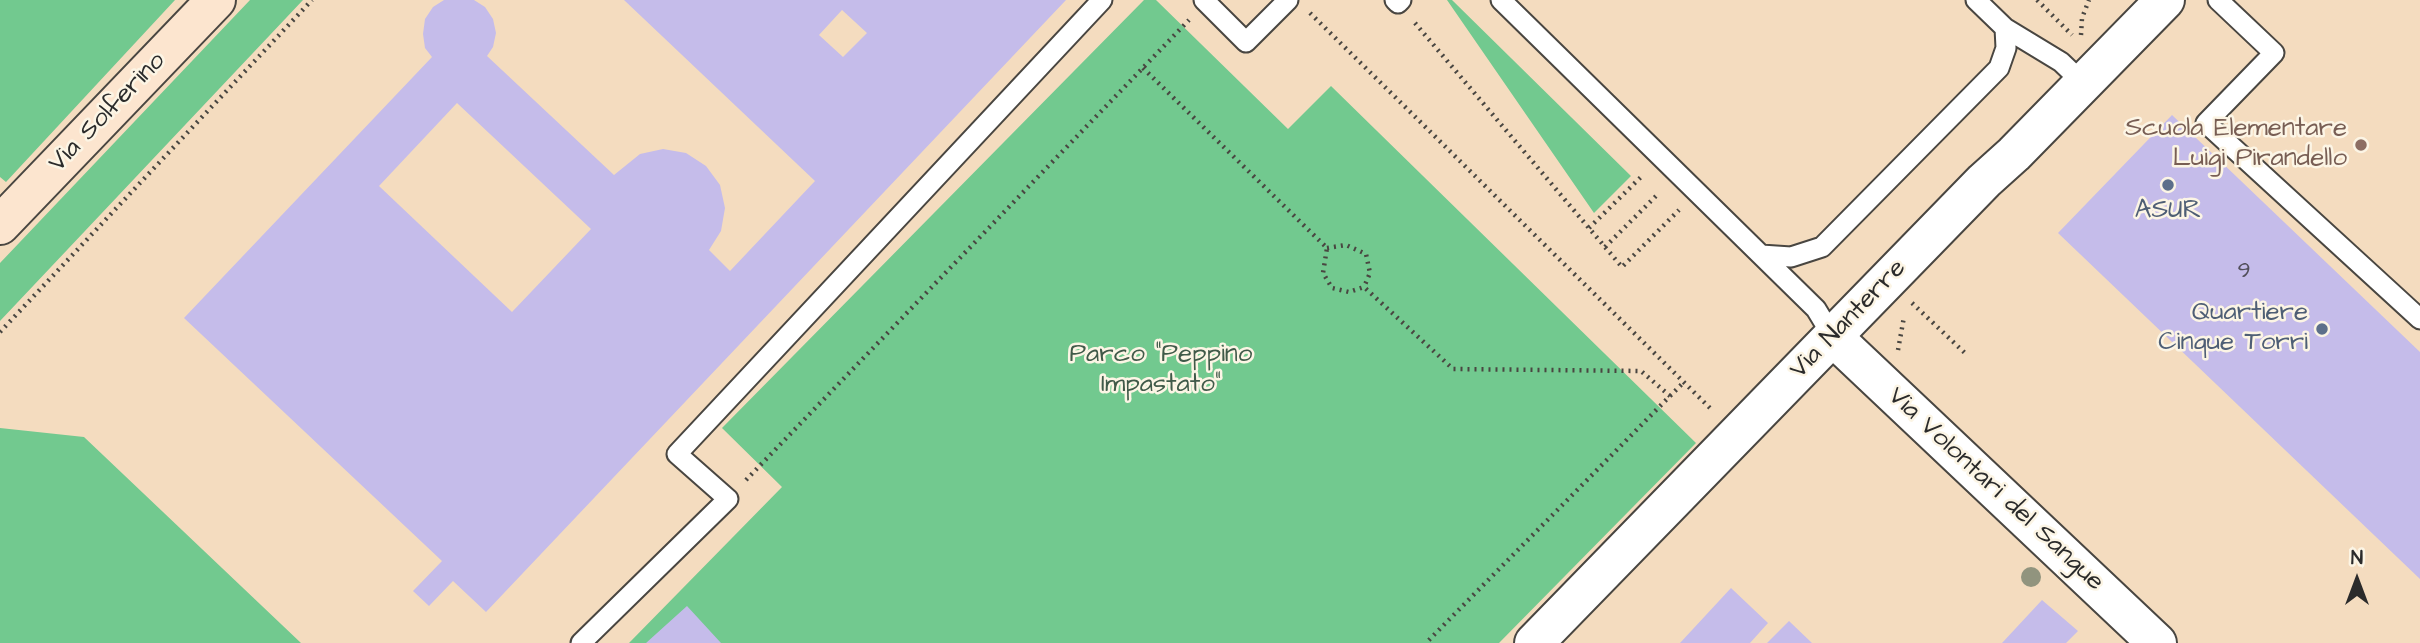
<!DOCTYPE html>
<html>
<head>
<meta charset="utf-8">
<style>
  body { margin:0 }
  #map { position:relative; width:2420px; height:643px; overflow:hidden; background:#f4dcbf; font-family:"Architects Daughter",sans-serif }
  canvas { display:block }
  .north { position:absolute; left:2322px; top:545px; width:70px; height:70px; -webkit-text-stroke:5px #fcf5e5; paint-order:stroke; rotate:0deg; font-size:19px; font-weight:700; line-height:28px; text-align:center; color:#2b2b2b }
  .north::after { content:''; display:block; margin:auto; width:24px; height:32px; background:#2b2b2b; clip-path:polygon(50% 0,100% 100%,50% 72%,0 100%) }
</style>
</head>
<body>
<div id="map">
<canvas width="2420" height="643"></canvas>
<div class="north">N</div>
</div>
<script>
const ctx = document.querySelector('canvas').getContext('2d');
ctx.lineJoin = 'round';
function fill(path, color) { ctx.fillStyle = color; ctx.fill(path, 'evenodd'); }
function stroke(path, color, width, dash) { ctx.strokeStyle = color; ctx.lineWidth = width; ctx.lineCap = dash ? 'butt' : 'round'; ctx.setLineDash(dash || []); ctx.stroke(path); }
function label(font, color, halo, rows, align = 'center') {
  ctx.font = font + ' "Architects Daughter",sans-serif'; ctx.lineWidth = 5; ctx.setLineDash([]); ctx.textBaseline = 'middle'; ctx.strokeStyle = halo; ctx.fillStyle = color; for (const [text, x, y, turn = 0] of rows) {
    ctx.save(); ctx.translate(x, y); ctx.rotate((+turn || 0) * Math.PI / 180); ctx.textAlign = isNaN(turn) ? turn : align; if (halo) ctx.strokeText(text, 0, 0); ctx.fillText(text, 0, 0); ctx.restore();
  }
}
fill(new Path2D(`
  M0,0H175L6,182L0,177Z
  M250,0H303L0,321V263Z
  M1144,0H1156L1288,129L1331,86L1696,443L1499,643H629L782,487L722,428Z
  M1447,0H1452L1631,176L1594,213Z
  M0,428L84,437L301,643H0Z`), '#72c98f');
fill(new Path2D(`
  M444,0H474L485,7L493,19L496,33L493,47L487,56L614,175L640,154L663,149L686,153L706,166L720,185L725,208L721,231L709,250L730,271L815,181L624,0H1066L486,612L453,581L429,606L413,591L442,561L184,318L432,57L425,48L423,34L425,19L433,7ZM842,10L867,33L843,57L819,35ZM457,103L591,229L512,312L379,186Z
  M2172,115L2420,352V579L2058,233Z
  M1731,588L1768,623L1750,643H1680Z
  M2042,600L2078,631L2066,643H2002Z
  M687,606L721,643H646Z
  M1789,621L1812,643H1767Z`), '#c5bcea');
const lane = new Path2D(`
  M1204,0L1246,42L1288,0
  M1395,0L1398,3L1401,0
  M1501,0L1816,309L1833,337
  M1976,0L2005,28L2061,62L2083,83
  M2218,0L2274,53L2206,123L2420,319
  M1761,255L1791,257L1822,247L1999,68L2006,48L2005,28
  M581,643L728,499L677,454L1102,0`);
const street = new Path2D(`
  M1833,337L2157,643
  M1534,643L1984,181L2014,154L2165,0`);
const secondary = new Path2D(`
  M0,225L216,0`);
stroke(lane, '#494641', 23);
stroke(street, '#494641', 42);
stroke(secondary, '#494641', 42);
stroke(new Path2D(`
  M2037,0L2072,35
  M1310,13L1712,410
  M1415,23L1622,267L1679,210
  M2081,35L2082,18L2089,0
  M1143,68L1327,248L1323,273L1332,288L1349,292L1364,287L1453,369L1641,371L1670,396L1426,643
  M1589,228L1643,175
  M1605,247L1659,193
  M1327,248L1346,245L1366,254L1370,273L1364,287
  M1912,303L1967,355
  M0,332L312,0
  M1898,350L1904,317
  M1670,396L1684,382
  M746,480L1189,20`), '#494641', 4.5, [2, 5]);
stroke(lane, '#fff', 19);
stroke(street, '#fff', 38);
stroke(secondary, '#fce5cf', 38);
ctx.fillStyle = '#91947e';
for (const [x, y] of [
  [2031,577]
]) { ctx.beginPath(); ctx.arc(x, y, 10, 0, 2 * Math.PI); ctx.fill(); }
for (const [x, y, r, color] of [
  [2361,145,7,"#8d6e63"],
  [2168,185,7,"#5c6f8a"],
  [2322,329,7,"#5c6f8a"]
]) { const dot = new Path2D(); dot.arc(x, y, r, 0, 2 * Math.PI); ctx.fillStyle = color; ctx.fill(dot); stroke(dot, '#fcf5e5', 2.5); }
label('23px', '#524f5b', null, [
  ["9",2244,272]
]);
label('26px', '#2b2b2b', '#fcf5e5', [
  ["Via Solferino",108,113,-46],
  ["Via Nanterre",1849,320,-46],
  ["Via Volontari del Sangue",1995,490,43]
]);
label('26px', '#785e54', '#fcf5e5', [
  ["Scuola Elementare",2347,130],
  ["Luigi Pirandello",2347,160]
], 'right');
label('26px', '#4e5e75', '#fcf5e5', [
  ["ASUR",2168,212],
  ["Quartiere",2308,314,"right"],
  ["Cinque Torri",2308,344,"right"]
]);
label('26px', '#405a49', '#fcf5e5', [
  ["Parco \"Peppino",1161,356],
  ["Impastato\"",1161,386]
]);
</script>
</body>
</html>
